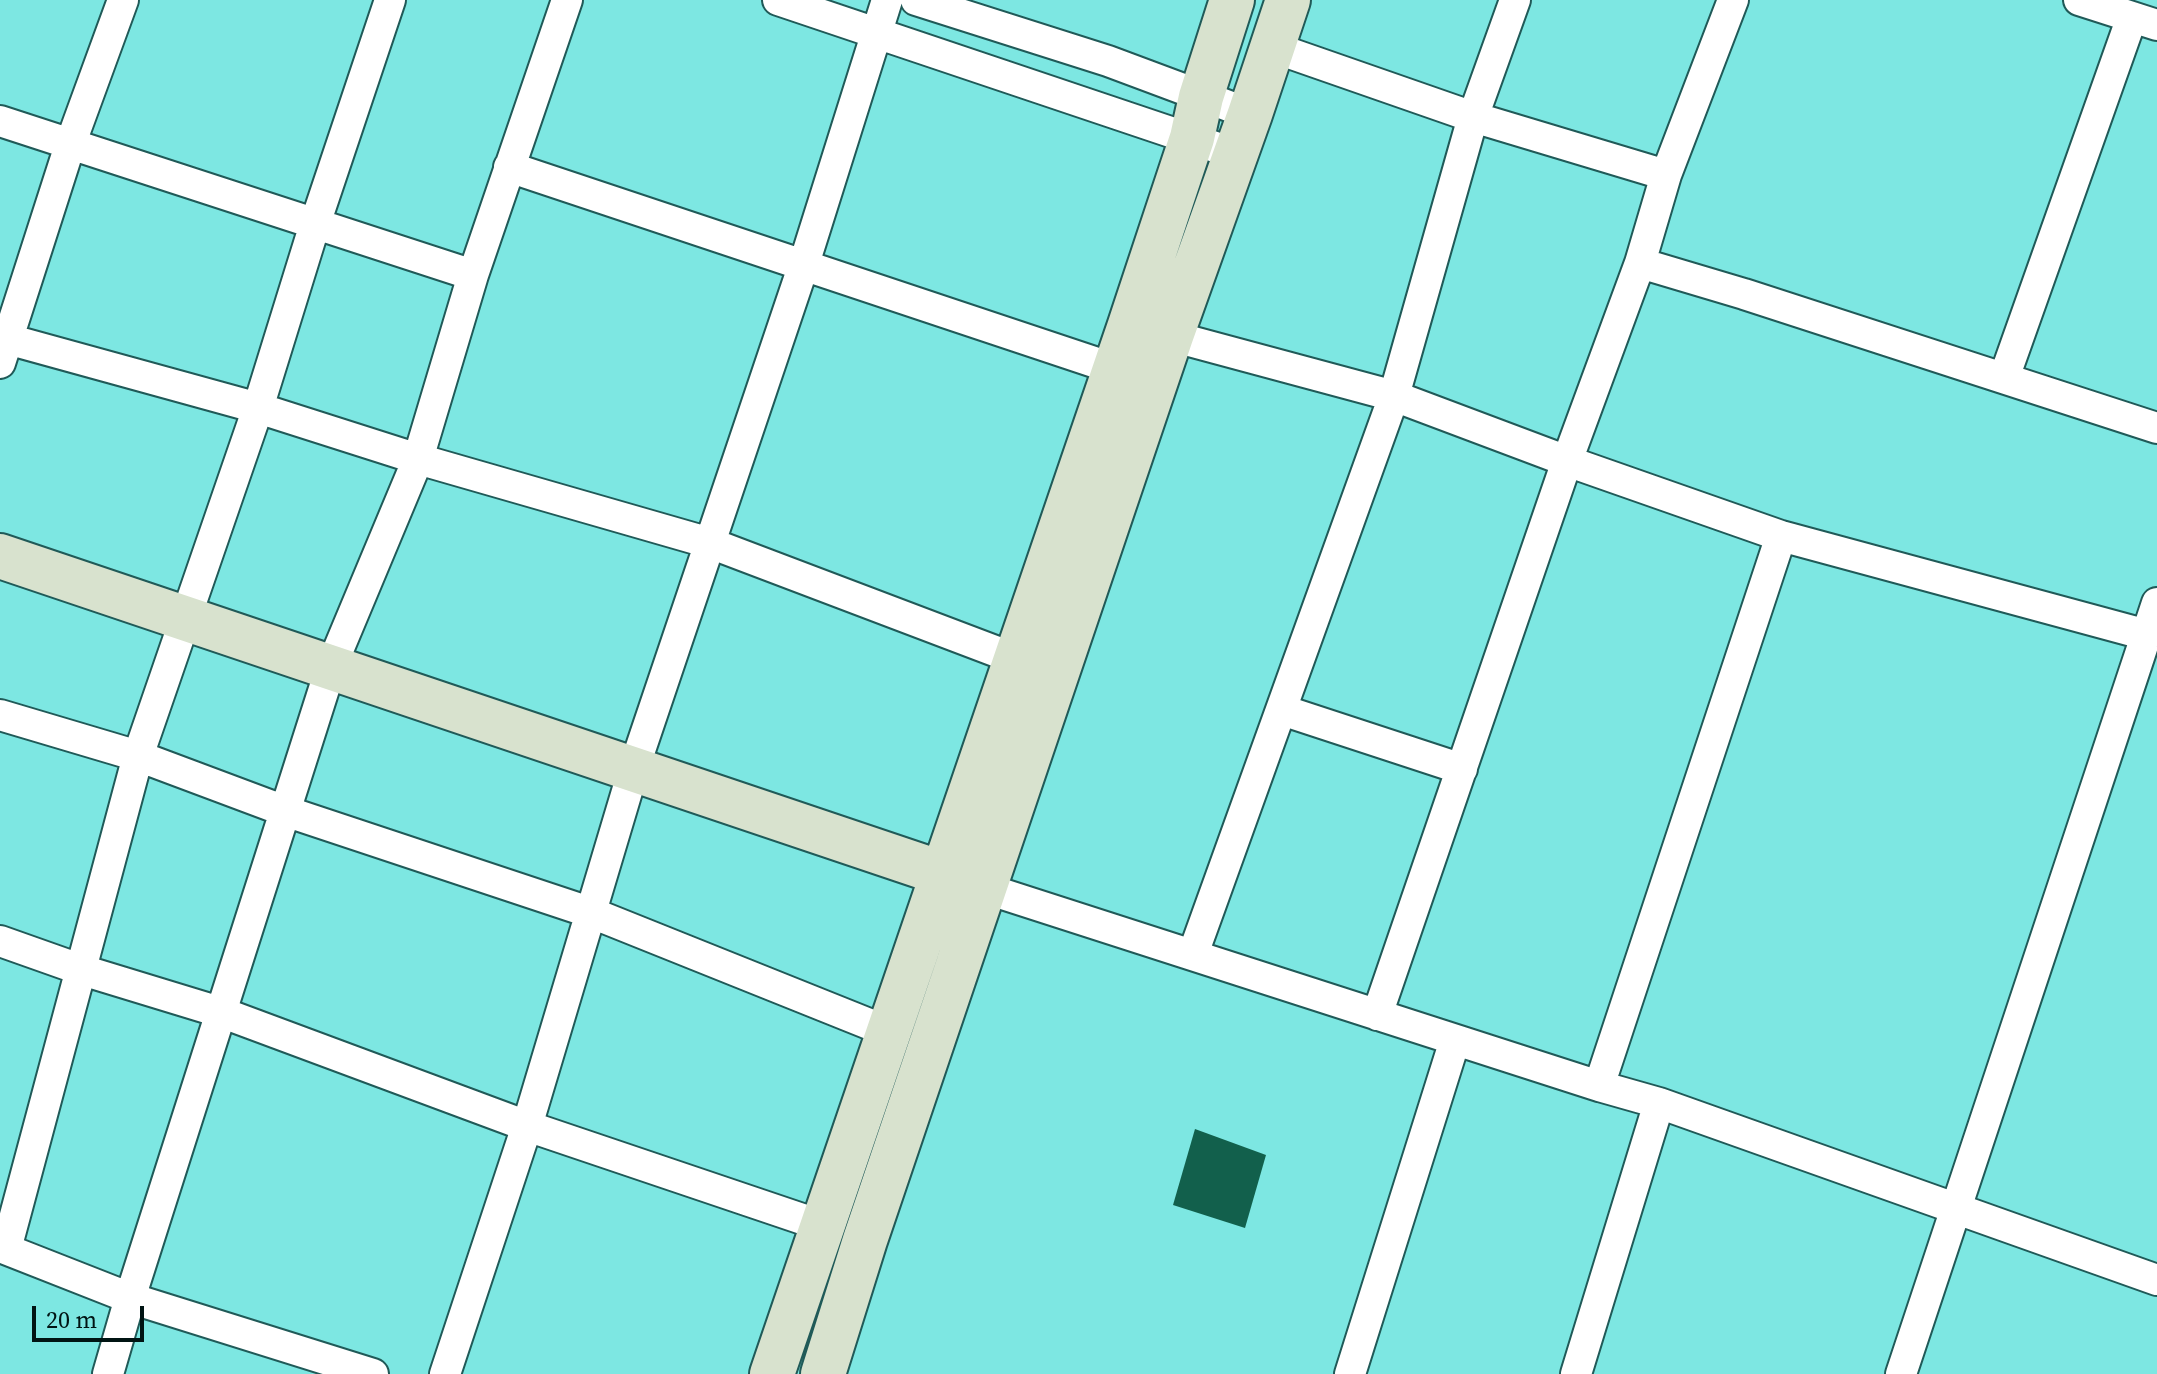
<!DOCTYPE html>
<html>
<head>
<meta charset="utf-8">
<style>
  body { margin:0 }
  #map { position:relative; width:2157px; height:1374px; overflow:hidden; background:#7de7e2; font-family:"Source Serif 4",serif }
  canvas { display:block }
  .scale { position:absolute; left:32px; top:1306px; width:112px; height:36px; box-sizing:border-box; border:4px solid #001413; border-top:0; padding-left:10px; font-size:24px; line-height:28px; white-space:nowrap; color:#001413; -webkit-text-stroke:6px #7de7e2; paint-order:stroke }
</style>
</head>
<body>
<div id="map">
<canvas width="2157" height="1374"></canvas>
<div class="scale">20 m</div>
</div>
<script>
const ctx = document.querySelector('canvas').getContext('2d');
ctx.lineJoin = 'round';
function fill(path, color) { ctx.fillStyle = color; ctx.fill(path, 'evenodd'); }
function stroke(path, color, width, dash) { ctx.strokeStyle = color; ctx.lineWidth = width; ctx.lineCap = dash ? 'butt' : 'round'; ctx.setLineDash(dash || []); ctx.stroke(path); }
fill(new Path2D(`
  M1195,1129L1266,1155L1245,1228L1173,1205Z`), '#12604c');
const street = new Path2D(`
  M778,0L1236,154
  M916,0L1108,61L1250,114
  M2079,0L2157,25
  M1272,47L1473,117L1666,175
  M0,121L473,275
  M509,167L1115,369
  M1640,263L1744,294L2157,428
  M1171,336L1394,396L1567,461L1781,536L2147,635
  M0,337L258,408L418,459L710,543L1016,659
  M0,363L70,145L123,0
  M2004,378L2132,17
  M1282,710L1462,769
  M0,715L138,756L285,811L592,913L889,1032
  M984,888L1599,1086L1659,1103L2157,1280
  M0,941L82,970L223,1013L527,1126L823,1226
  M1193,954L1394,396L1473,117L1515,0
  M1377,1015L1567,461L1640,263L1666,175L1733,0
  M1599,1086L1781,536
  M0,1247L130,1298L373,1374
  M6,1249L138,756L258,408L315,224L390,0
  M108,1374L130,1298L331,667L418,459L473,275L567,0
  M445,1374L527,1126L634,768L804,264L887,0
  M1350,1374L1455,1040
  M1576,1374L1659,1103
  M1901,1374L2157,603`);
const secondary = new Path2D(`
  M0,556L968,882
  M772,1374L1130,325L1192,138L1201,97L1232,0
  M823,1374L865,1240L1171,336L1250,114L1288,0`);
stroke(street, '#205a58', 34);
stroke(secondary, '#205a58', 48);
stroke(street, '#fff', 30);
stroke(secondary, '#d8e2ce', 44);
</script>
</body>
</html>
